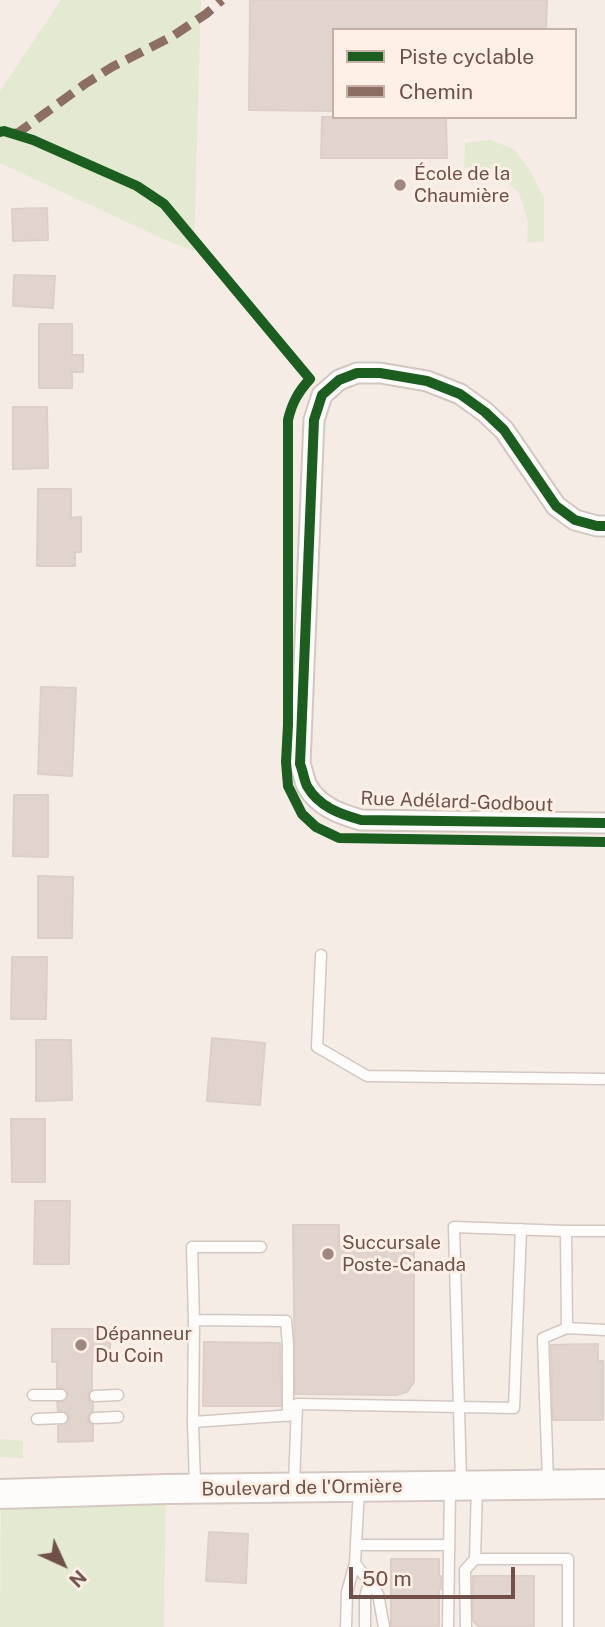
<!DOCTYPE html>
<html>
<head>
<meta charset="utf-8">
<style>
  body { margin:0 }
  #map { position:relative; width:605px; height:1627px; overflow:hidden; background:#f5ece6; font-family:"Public Sans",sans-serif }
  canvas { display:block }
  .legend { position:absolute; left:332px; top:28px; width:245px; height:91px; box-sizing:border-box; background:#fef0e6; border:2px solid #c5b0a7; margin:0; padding:9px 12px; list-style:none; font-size:21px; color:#705049 }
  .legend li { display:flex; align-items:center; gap:14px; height:35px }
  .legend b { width:35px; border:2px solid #c5b0a7 }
  .north { position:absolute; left:28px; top:1529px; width:70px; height:70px; -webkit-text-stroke:5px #fef0e6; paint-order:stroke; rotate:135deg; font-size:19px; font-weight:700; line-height:28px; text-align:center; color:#705049 }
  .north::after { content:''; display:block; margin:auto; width:24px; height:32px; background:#705049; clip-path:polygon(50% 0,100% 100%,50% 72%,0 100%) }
  .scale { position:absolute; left:349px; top:1567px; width:166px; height:32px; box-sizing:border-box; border:4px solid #705049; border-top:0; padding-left:9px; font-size:21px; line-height:24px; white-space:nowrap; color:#705049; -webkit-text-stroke:5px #fef0e6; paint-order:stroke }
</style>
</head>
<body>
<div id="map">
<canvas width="605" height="1627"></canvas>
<ul class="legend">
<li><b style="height:9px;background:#1b5e20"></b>Piste cyclable</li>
<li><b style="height:9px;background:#8d6e63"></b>Chemin</li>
</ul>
<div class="north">N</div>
<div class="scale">50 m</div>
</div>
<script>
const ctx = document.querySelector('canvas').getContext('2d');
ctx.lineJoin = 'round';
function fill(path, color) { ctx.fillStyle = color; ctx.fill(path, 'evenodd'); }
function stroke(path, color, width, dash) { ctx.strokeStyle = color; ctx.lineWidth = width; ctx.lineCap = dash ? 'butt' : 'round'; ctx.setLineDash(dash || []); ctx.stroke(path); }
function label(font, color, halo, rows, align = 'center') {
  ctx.font = font + ' "Public Sans",sans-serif'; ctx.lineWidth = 6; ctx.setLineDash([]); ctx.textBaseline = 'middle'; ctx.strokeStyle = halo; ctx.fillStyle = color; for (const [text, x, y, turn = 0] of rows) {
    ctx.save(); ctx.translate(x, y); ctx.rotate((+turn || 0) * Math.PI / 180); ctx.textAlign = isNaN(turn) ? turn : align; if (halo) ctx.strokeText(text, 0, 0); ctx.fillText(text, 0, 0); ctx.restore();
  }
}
fill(new Path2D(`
  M61,0H201L194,252L161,238L0,163V91Z
  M490,140L514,149L529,169L544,198V241L527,243L528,222L519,193L492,169L464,168L465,143Z
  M0,1439L23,1441V1458L0,1457Z
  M166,1489L164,1627H0L1,1494Z`), '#e4e9d1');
const building = new Path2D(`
  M250,0H547L546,30H334V111L249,110Z
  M322,117H446L447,158H321Z
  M47,208L48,240L13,241L12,209Z
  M14,275L55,276L53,308L13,306Z
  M39,324H72V355H83V372H72V388H39Z
  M13,407H47L48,468L13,469Z
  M38,489H71V518L81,517V552H75V566H37Z
  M41,687L76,688L72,776L38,774Z
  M14,795H48V857L13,856Z
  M38,876L73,877L72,938H38Z
  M12,957H47L46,1019H11Z
  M212,1038L265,1043L260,1105L207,1101Z
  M36,1040H71L72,1100L36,1101Z
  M11,1119H45V1182H12Z
  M35,1201H70L69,1264H34Z
  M293,1225H339V1245L414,1247V1382L407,1392L397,1395L295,1394Z
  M52,1329H110V1362H92V1389L88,1396L89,1401L93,1403V1411L89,1414L88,1418L89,1423L93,1425V1441L58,1442V1426L66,1424L69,1418L66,1412L58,1411L57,1402L65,1401L68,1394L65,1389L57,1388V1362H52Z
  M204,1342L280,1343L281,1406H203Z
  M598,1344V1361H603V1420H553L551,1345Z
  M209,1532L248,1534L246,1583L206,1581Z
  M391,1559H439V1576H441V1589L439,1587V1627H391Z
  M473,1576H534V1627H479L473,1621Z`);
fill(building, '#e1d4ce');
stroke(building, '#ddcec9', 2);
const lane = new Path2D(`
  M321,955L317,1047L367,1076L605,1079
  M605,1231H566L567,1328L605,1330
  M261,1247H192L194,1320L286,1321L288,1345V1416
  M194,1320L193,1422L195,1485
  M33,1395H61
  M95,1396L118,1395
  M95,1418L118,1417
  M37,1419L62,1418
  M193,1422L294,1415
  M548,1481L543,1338L567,1328
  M461,1482L454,1227L566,1231
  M294,1485L297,1404L514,1408L521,1229
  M477,1486L475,1559H568V1627
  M356,1545H449
  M355,1563L378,1594L384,1627
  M346,1627L347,1592L355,1563L359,1489
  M365,1627V1597L369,1584
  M448,1627L450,1488
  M466,1627L465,1570L475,1559`);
const street = new Path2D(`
  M605,526H597L575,520L556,506L504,430L485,412L460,394L427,381L380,373H357L339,380L322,395L314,420L300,764C303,771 304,780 307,786C319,807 340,814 361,820L605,823`);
const secondary = new Path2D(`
  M0,1494L166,1489L605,1484`);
stroke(lane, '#d3c7c2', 13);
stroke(street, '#d3c7c2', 23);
stroke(secondary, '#d5c8c3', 32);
stroke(lane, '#fefcfb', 10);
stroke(street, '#fefcfb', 19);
stroke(secondary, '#fefcfb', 28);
stroke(new Path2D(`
  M14,133H18L85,84L112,67L173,36L206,14L222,0`), '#8d6e63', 9, [18, 9]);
stroke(new Path2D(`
  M0,132L4,131L33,140L137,186L164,204L310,379C298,392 292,403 288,420V725L286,762L288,786L302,814L316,827L339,838L605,842
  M605,526H597L575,520L556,506L504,430L485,412L460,394L427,381L380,373H357L339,380L322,395L314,420L300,764C303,771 304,780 307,786C319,807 340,814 361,820L605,823`), '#1b5e20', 10);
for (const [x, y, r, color] of [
  [400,185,7,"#9f8780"],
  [328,1254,7,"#9f8780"],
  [81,1345,7,"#9f8780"]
]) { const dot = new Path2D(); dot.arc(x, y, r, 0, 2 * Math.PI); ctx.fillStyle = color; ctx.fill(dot); stroke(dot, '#fef0e6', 2.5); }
label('19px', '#705049', '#fef0e6', [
  ["École de la",414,174],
  ["Chaumière",414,196],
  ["Succursale",342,1243],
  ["Poste-Canada",342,1265],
  ["Dépanneur",95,1334],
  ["Du Coin",95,1356]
], 'left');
label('19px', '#705049', '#fef0e6', [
  ["Rue Adélard-Godbout",457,802,2],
  ["Boulevard de l'Ormière",302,1488,-1]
]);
</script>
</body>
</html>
